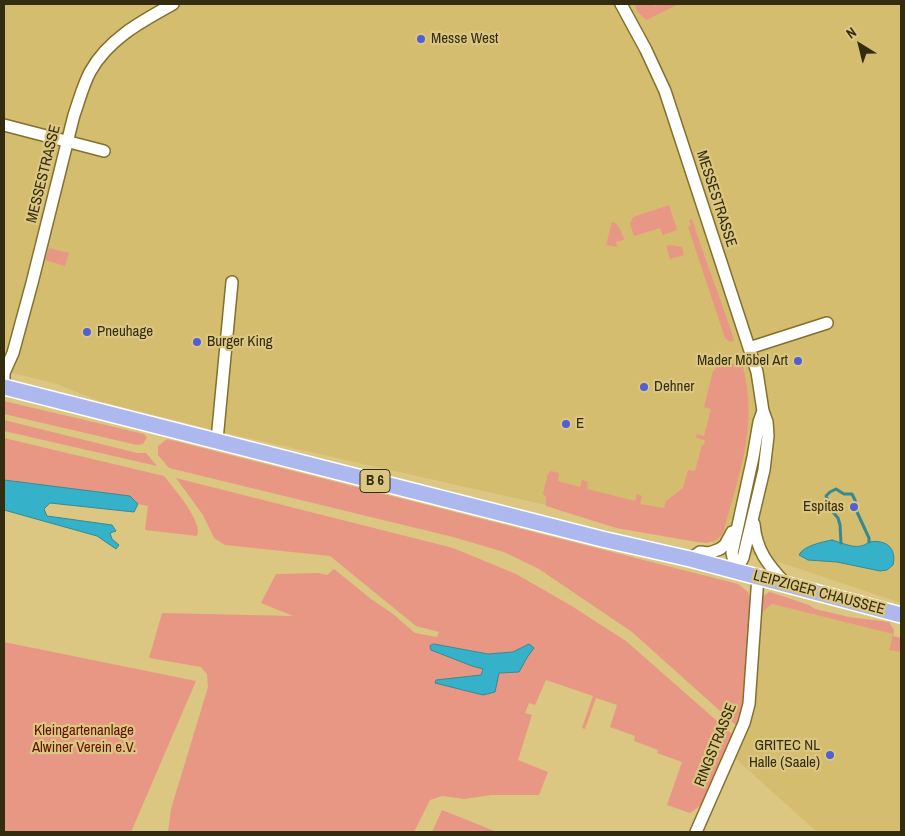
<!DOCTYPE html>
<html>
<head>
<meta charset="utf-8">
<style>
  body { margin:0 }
  #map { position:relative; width:905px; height:836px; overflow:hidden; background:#dbc782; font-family:"Archivo Narrow",sans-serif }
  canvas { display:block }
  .frame { position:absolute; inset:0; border:5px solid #342c0f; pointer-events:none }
  .north { position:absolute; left:835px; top:20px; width:50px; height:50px; -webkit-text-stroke:4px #dbc782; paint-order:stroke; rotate:324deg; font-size:14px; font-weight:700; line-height:20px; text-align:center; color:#342c0f }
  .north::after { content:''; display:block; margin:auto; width:18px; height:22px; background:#342c0f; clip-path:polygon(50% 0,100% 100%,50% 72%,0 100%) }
</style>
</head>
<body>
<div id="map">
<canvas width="905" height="836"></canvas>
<div class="frame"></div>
<div class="north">N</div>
</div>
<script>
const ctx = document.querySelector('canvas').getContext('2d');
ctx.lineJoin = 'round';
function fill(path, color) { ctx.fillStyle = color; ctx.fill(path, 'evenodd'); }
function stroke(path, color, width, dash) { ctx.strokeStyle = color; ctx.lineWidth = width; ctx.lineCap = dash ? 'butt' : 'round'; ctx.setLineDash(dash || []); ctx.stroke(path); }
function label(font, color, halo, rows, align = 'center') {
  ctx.font = font + ' "Archivo Narrow",sans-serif'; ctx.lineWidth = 4.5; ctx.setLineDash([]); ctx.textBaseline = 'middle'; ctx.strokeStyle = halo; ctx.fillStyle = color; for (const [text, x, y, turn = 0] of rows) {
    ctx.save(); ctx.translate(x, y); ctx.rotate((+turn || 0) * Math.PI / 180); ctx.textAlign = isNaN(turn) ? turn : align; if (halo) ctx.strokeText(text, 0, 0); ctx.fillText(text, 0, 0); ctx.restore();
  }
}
fill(new Path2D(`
  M4,4H901V603L791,566L710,542L230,434L102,402L54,383L4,371Z
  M772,604L894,634L889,649L901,652V832H817L735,758L752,715L755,698L759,615Z`), '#d4bd6f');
fill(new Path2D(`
  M634,4H651L655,6L658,4H679L646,20L638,12Z
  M669,205L677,230L663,235L660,228L634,236L630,224L633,217Z
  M692,219C705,260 721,299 734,340C731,343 728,341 725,338L688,227L691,226L689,220Z
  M612,222C620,224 621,232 624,240L616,242L617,247L606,245Z
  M670,245L682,247L684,255L670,259L666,246Z
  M49,248L69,253L65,266L45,260Z
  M735,363L743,367C758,427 739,473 724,530L722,535L716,540L707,543L697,542L616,528L546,506V497L543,494L548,474L551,471L559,473L558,481L580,487L582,480L588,482L587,489L635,501L637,494L642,496L640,504L664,508L666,501L683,488L688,470L695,471L702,445H704L705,440L696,438L697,434L704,436L711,409L704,407L713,371L717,367Z
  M4,401L144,434L147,437L143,444L137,445L4,414Z
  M4,420L137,453H146L157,466L4,431Z
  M4,438L164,476C173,487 204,523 197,536L145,530L148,506L138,504L130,496L4,480Z
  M167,439L738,584L748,592L751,604L743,710L738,727L632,632L539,569L504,552L453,537L169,468L158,455V446Z
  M176,478L453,548L516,574L570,605L626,641L733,735L704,803L690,813L667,805L682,762L657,753L658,750L634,741L635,736L610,727L617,705L596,698L585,729L582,728L593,696L546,680L535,705L529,703L525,713L532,715L518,760L548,772L539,795H492L464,799L442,796L430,800L414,832H168L171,809L208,687L207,674L201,667L149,658L162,613L293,616L261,603L276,574L319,573L327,575L334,569L371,599L393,614L415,633L437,637L439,632L416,626L330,556L225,545L214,538L203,515ZM434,644L488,654L513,652L529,644L528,656L519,672L499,673L436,682V680L481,675L483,669L472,666L432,650L431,646Z
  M770,592L809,605L815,609L849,617L889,622L894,630L893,636L901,638V652L889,650L893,634L772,604L759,615C760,606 759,596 770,592Z
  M4,642L196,681L131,832H4Z
  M442,810L497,832H432Z`), '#e89784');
const water = new Path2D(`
  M4,480L130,496L138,504L134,512L50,503L44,509L47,516L112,525L116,531L110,533L112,539L119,545L116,549L97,536L4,510Z
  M832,540C846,544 858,551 869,542C886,539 897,548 893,565L887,570L880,571L837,562L808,560L799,555C803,546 822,542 832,540Z
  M434,644L488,654L513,652L529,644L534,648L528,656L519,672L499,673L495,692L483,695L435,683L436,680L481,675L483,669L472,666L431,650L430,646Z`);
fill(water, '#36b1ca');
stroke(water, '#358992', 1);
stroke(new Path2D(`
  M841,543L840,525L838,518L833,512L826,496L830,492L836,489L844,494H852L855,500L857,512L869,538V542`), '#358992', 3);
const minor = new Path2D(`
  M621,4L646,50L665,91L757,372L763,411L767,422L768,436L764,470L743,558L736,571
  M4,125L104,151
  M749,348L827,323
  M8,388L4,381V373L13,353L32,283L74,115C79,101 83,85 90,72C108,39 142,21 173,4
  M217,440L232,282
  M754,524C756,550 768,565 785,583
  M690,559L700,552L709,553L720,549L725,545L732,532
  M736,571L732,553L753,457L759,422L763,411
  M696,832L744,723L749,704L758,576`);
const major = new Path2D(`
  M4,387L602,539L690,559L901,615`);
stroke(minor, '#83702b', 14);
stroke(major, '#fff', 18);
stroke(minor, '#fff', 11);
stroke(major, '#adb8ef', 15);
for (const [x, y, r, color] of [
  [421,39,5,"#515ed4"],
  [87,332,5,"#515ed4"],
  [197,342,5,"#515ed4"],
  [798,361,5,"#515ed4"],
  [644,387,5,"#515ed4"],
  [566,424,5,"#515ed4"],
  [854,507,5,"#515ed4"],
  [830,755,5,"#515ed4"]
]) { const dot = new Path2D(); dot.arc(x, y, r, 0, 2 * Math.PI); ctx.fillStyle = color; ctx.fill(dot); stroke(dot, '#dbc782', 2); }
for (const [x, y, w] of [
  [375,481,30]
]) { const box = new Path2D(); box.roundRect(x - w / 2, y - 11.5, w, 23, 4); ctx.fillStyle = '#dbc782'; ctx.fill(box); stroke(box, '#342c0f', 1); }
label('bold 14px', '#342c0f', null, [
  ["B 6",375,481]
]);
label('15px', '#342c0f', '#dbc782', [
  ["Messe West",431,39],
  ["Pneuhage",97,332],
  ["Burger King",207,342],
  ["Mader Möbel Art",788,361,"right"],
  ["Dehner",654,387],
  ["E",576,424],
  ["Espitas",844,507,"right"],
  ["GRITEC NL",820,746,"right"],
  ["Halle (Saale)",820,763,"right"]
], 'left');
label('15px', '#342c0f', '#dbc782', [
  ["MESSESTRASSE",44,174,-76],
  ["MESSESTRASSE",716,199,72],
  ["LEIPZIGER CHAUSSEE",819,593,15],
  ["RINGSTRASSE",716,745,-68]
]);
label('15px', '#5f1202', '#dbc782', [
  ["Kleingartenanlage",84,731],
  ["Alwiner Verein e.V.",84,748]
]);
</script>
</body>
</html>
